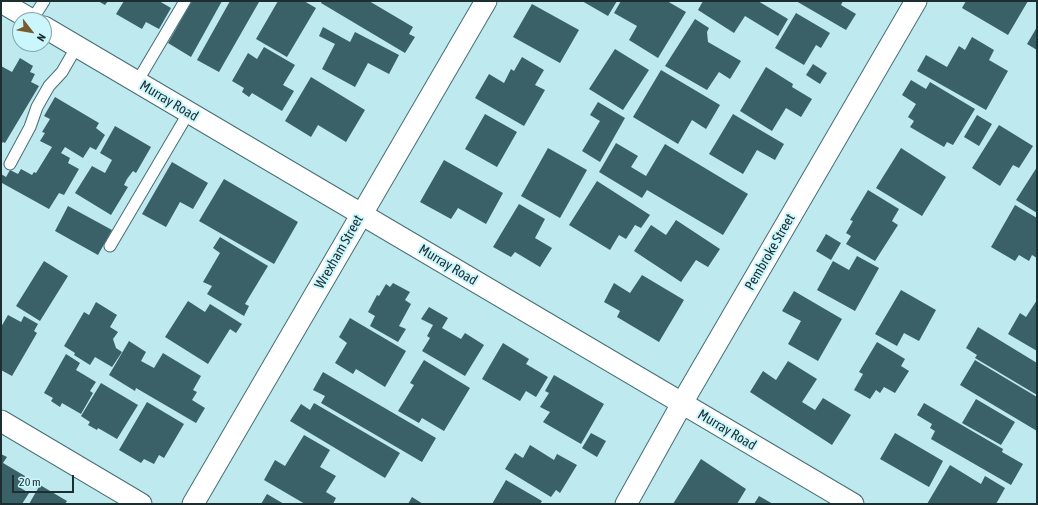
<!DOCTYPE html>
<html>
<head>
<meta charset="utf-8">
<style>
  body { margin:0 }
  #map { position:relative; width:1038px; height:505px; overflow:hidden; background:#bde9ef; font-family:"Asap Condensed",sans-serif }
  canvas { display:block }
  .frame { position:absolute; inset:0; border:2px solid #1d2e31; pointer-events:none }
  .north { position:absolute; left:12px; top:12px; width:40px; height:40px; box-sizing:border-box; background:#caf6fc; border:1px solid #85a6ab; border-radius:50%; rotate:121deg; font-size:11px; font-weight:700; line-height:16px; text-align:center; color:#1d2e31 }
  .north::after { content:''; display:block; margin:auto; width:14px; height:18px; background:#775d2e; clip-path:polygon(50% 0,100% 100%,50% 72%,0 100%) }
  .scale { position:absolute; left:12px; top:475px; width:62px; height:18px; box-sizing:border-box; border:2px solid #1d2e31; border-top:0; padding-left:5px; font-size:12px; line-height:14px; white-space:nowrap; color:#1d2e31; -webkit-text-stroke:3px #caf6fc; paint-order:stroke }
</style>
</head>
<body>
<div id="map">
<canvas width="1038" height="505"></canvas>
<div class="frame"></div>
<div class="north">N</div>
<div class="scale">20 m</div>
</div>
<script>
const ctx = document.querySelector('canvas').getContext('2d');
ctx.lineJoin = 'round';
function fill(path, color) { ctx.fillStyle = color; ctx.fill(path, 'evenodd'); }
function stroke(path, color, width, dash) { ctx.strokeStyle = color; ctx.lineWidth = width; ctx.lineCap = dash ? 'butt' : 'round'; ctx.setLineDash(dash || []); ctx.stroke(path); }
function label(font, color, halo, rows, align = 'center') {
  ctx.font = font + ' "Asap Condensed",sans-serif'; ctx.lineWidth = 4; ctx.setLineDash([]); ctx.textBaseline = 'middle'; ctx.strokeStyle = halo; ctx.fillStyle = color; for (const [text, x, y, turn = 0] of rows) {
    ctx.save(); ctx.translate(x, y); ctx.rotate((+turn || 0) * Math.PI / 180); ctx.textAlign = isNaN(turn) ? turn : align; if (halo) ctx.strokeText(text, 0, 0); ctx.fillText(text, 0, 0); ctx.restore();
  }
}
fill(new Path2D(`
  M98,1H108L105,5Z
  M124,1H159L171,8L159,29L146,22L142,29L116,14Z
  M192,1H222L191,57L168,43Z
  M230,1L259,2L219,72L197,60Z
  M278,1H304L316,8L287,57L256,39Z
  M322,1H369L413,27L409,34L415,37L405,53L321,3Z
  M582,1H617L608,16Z
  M621,1H667L686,12L658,58L629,40L637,26L614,13Z
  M703,1H758L788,19L778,36L745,16L734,33L698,10Z
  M796,1H843L841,5L856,14L846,30Z
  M966,1H1028L1008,35L962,8Z
  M532,4L579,30L560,63L513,37Z
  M796,13L830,33L821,48L816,45L804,65L775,48Z
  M695,19L709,28L707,32L708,42L741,61L730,79L719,72L707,90L665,66Z
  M323,27L350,42L355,32L399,55L389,74L368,63L355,87L322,69L335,44L319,36Z
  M1037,27V50L1027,44Z
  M972,37L994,50L989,60L1008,71L986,110L917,71L926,55L947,67L959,46L965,50Z
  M264,47L295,65L283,85L294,91L282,111L252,93L249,97L242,92L244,88L232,81L248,53L257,59Z
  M615,49L649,70L623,110L589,89Z
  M522,57L544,70L535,85L545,90L524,126L475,98L489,74L504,83L511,69L514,71Z
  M20,58L33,66L30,72L35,74L31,82L39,86L5,143L3,142L1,144V66L12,72Z
  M813,64L827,73L820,84L806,75Z
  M766,67L793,84L792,87L812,99L801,117L786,108L772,131L740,111Z
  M661,70L720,105L706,129L692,120L678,144L633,117Z
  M311,77L365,110L346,142L318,125L311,137L285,121Z
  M911,80L926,89L930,82L975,109L953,145L947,142L944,147L910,127L914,121L908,117L916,104L902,95Z
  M55,97L99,123L96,128L105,135L96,150L90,147L83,158L65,147L61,153L70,158L68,163L79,169L64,195L59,193L49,209L2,183L1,185V174L6,177L10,170L18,174L21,169L32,175L34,172L36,173L52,147L40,141L45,133L42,132L50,119L44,116Z
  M598,102L625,118L600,162L582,151L600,121L590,115Z
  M485,114L517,132L497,167L465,149Z
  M733,114L784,144L775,160L757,150L743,174L709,154Z
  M977,115L992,124L979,146L964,137Z
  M999,125L1033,146L1019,168L1013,165L1000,186L972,168Z
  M115,126L151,147L136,173L133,171L127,179L124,185L128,187L111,215L75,193L92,166L105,173L112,160L100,153Z
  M616,143L638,156L631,167L646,176L665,144L748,194L723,235L647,190L642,198L599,172Z
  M548,148L587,170L560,218L521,196Z
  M901,148L946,177L922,216L876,188Z
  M444,160L503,193L486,224L458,208L451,219L420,202Z
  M172,162L208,183L193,209L180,202L166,227L142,214Z
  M1037,167V213L1016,200Z
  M224,179L298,222L274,264L199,221Z
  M597,181L650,215L641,228L635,225L626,239L619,235L610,250L569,225Z
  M868,190L899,209L892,221L898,225L875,261L846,244L851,236L846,233L853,221L850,220Z
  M519,204L545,219L535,238L552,248L540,267L515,252L511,257L493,247Z
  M1015,205L1037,218V258L1032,255L1029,261L1019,255L1015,261L991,247Z
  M68,206L112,230L98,255L55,231Z
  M676,220L720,249L708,267L696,260L681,282L634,251L651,225L666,235Z
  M826,234L841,243L831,260L816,251Z
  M220,237L268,266L245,304L249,306L244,316L207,294L212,286L203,282L220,253L213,248Z
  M857,256L879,268L855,311L817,290L833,261L849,270Z
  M44,261L68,276L40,321L16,306Z
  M642,275L684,300L659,342L617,317L620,311L604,302L614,283L630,293Z
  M393,283L410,292L405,300L411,304L399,326L406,329L398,342L370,326L375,316L368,312L377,295L379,296L386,284L390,287Z
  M901,290L936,310L919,341L904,333L897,346L875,334Z
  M794,291L842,319L818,361L788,344L801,321L782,311Z
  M1037,300V351L1008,334L1020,313L1026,317Z
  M188,301L205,312L210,304L242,324L236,333L230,329L208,364L165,337Z
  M96,302L117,315L110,327L118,332L113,339L116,348L122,352L112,367L95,357L90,365L74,355L75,353L64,346L84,312L89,315Z
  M429,307L448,318L442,328L461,339L465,333L484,345L465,376L422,351L430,338L427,336L433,325L421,319Z
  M8,315L21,322L24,316L38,324L34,331L37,333L12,376L1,370V327Z
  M350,318L406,351L385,387L356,369L353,374L335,363L347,343L339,337Z
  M978,327L1037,363V395L975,358L977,355L966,348Z
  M129,341L146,352L141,361L154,368L163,353L201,376L193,390L197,392L192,400L205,408L196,423L136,388L135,391L109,375Z
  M877,342L905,359L901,366L909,371L895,393L884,387L880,393L876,390L870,399L854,390L863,374L859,372Z
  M503,343L529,359L526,364L548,377L536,397L526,391L520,401L482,379Z
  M66,354L80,363L76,370L96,382L90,391L93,393L81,414L62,403L60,407L51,401L53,398L44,393Z
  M424,360L470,388L444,431L422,418L419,423L398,411L414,385L410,383Z
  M975,360L1037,397V431L960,385Z
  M788,361L817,379L802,402L815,410L823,398L851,415L832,445L750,392L763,371L776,380Z
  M323,372L436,438L422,462L321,403L325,396L313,390Z
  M554,375L604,404L581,444L543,422L550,412L540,407L549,393L545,391Z
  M101,383L138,405L117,439L98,428L97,430L88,425L90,422L81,416Z
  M976,399L1015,422L1001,445L962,423Z
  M147,402L184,424L164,458L159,455L154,464L144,459L141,463L119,450Z
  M314,403L400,453L385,478L290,421L301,404L310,410Z
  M924,403L1003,449L1002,452L1023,464L1011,485L931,439L935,431L930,428L932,424L917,415Z
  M591,433L606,441L597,457L582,448Z
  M895,433L943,461L929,487L880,459Z
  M304,435L330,450L320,467L336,476L326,492L336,498L333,504H305L264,480L275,460L285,466Z
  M530,445L554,460L557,454L577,465L560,493L556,490L551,497L505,469L515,453L523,458Z
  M1,454L7,457L3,463L25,476L19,487L29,493L22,504H1Z
  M701,459L746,489L737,504H673Z
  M950,465L981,484L985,476L1005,488L996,504H927Z
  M506,480L542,501L540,504H492Z
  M40,485L67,501L65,504H29Z
  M267,494L284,504H261Z
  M759,496L773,504H754Z
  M412,497L423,504H408Z`), '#3a6167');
const service = new Path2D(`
  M32,20L44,1
  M137,82L185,1
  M10,164L30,127L37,107L49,86L62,72L77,46
  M110,246L189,112`);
const minor = new Path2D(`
  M1,2L32,20
  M44,27L853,504
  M1,421L141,504
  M193,504L486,1
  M626,504L689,391L916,1`);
stroke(service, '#466e74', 13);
stroke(minor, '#466e74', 23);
stroke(service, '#fff', 11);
stroke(minor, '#fff', 21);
label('14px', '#1d2e31', '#caf6fc', [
  ["Murray Road",169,101,31],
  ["Wrexham Street",339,252,-60],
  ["Pembroke Street",770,252,-60],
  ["Murray Road",448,265,31],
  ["Murray Road",727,430,31]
]);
</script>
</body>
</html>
